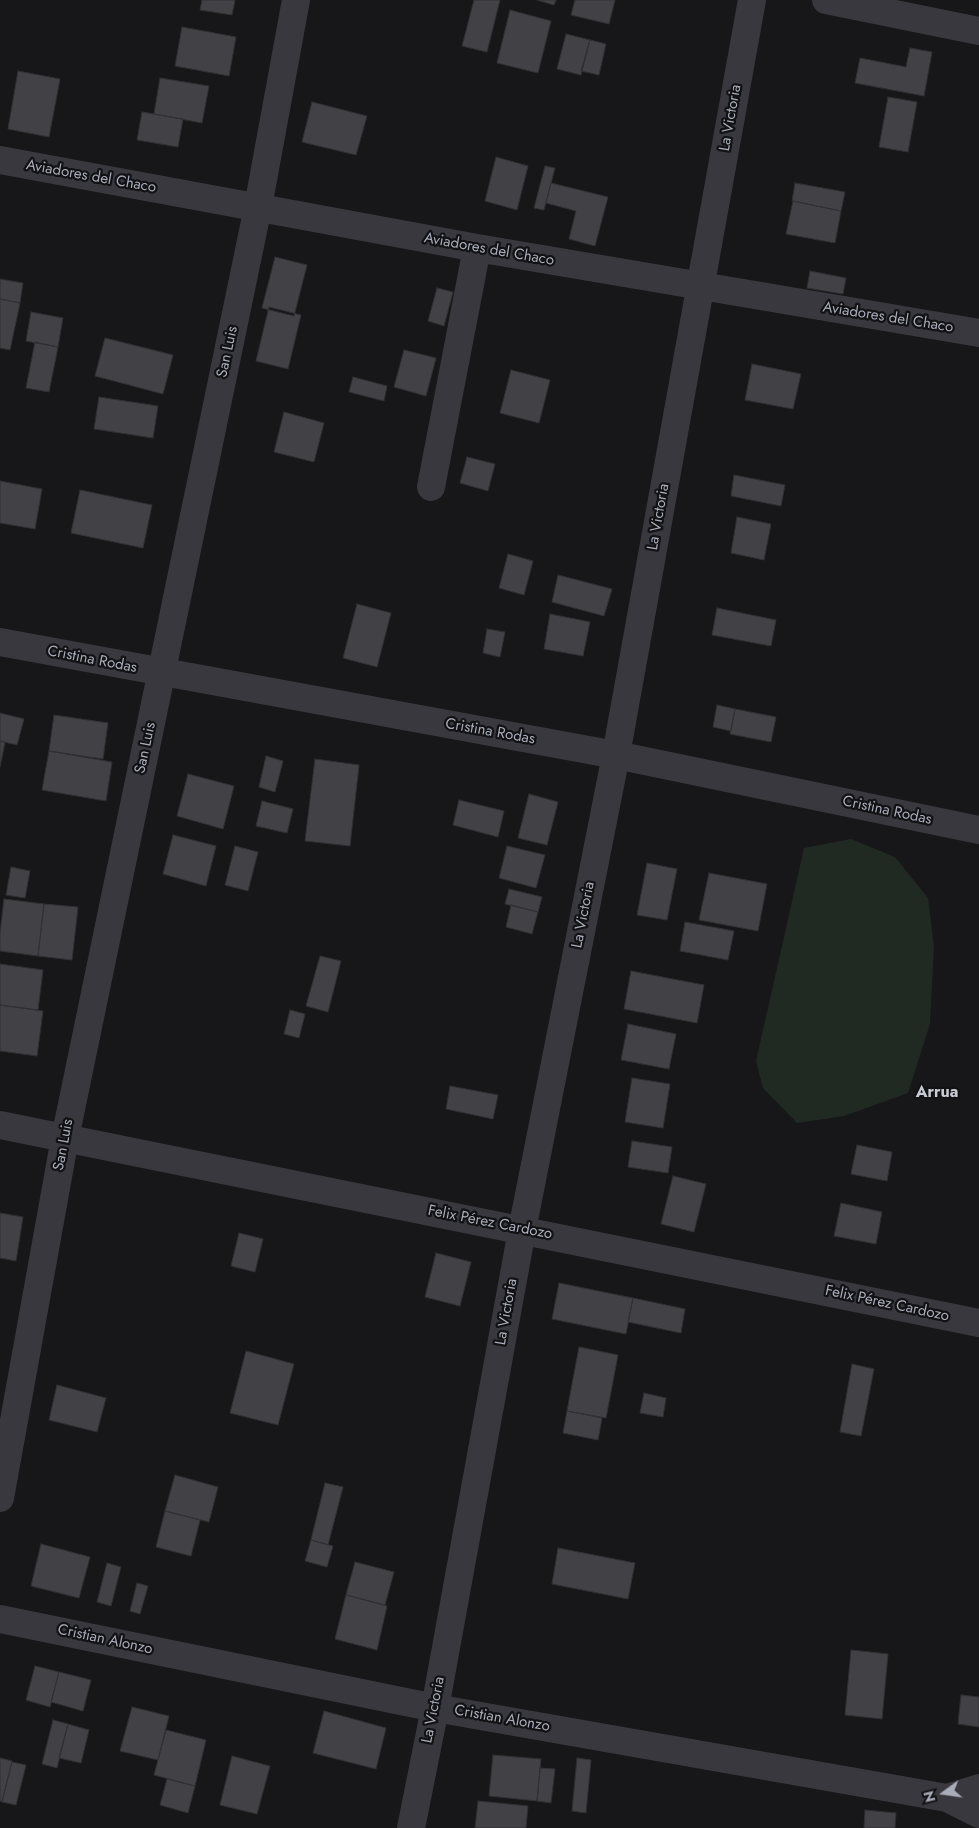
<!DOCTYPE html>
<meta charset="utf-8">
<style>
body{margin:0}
#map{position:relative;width:979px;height:1828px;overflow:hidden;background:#171719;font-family:Jost,sans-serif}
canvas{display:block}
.north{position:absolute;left:919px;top:1768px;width:50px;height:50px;-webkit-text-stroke:4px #121214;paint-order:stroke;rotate:256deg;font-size:14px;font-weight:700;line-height:20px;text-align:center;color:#a9acb9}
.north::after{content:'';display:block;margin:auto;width:18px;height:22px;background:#a9acb9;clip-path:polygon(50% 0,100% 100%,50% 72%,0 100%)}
</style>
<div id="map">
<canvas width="979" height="1828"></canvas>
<div class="north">N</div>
</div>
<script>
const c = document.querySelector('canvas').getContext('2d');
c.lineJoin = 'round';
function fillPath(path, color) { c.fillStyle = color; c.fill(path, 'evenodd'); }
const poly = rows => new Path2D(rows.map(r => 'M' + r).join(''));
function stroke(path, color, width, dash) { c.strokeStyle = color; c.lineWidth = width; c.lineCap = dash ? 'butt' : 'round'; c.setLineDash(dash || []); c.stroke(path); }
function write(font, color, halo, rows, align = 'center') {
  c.font = font + ' Jost,sans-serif'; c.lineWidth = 4.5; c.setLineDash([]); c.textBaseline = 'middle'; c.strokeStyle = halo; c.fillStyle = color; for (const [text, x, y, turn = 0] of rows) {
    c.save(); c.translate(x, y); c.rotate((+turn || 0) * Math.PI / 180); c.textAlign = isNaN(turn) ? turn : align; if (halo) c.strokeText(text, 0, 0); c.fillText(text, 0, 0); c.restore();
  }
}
fillPath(poly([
 [851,839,895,857,928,898,934,946,930,1024,908,1093,844,1116,797,1123,763,1088,756,1061,804,848]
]), '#212923');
const building = poly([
 [202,0,235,0,232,15,200,10,202,0],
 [474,0,500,0,487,52,462,46,474,0],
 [537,0,556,0,554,5,537,0],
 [575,0,615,0,609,24,571,15,575,0],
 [510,10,551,21,538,73,497,63,510,10],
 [182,27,236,37,229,76,175,66,182,27],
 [566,34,590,40,581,75,557,69,566,34],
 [590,40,606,44,599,75,581,71,590,40],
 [910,48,932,52,924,96,855,83,860,58,906,67,910,48],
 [18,71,60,79,49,137,8,129,18,71],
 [160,78,209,86,202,123,154,114,160,78],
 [888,97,917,102,908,152,879,147,888,97],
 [312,102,367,116,356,155,302,142,312,102],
 [142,112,183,119,178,147,137,140,142,112],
 [496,157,528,166,517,210,485,201,496,157],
 [545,166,555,168,544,210,534,208,545,166],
 [551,183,608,197,595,246,569,239,576,211,546,203,551,183],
 [795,183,845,192,841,211,792,201,795,183],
 [793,201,841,211,835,243,786,234,793,201],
 [275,257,307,265,294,316,262,308,275,257],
 [810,271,846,278,843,294,807,288,810,271],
 [0,279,23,283,20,303,0,299,0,279],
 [437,288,453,292,444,326,428,321,437,288],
 [0,299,20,303,10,350,0,348,0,299],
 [269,307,301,315,288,369,256,361,269,307],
 [31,312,63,318,58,347,26,341,31,312],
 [105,338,173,355,163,394,95,376,105,338],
 [35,342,58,347,49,392,26,388,35,342],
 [404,350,436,358,426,396,394,387,404,350],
 [752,364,801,374,793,409,745,400,752,364],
 [511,370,550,380,539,423,500,413,511,370],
 [353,377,387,386,384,401,349,392,353,377],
 [99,397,158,406,153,438,94,429,99,397],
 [284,412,324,423,314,462,274,452,284,412],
 [467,457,495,464,488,491,460,483,467,457],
 [734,475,785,485,781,506,731,496,734,475],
 [0,481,42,489,35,529,0,523,0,481],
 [80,490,152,505,143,548,71,533,80,490],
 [737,517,771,524,764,560,731,553,737,517],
 [508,554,533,561,524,595,499,588,508,554],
 [558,575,612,589,604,616,552,602,558,575],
 [357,604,391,613,377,667,343,658,357,604],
 [717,608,776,620,771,646,712,635,717,608],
 [550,614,590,622,583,656,544,649,550,614],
 [487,629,505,632,500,657,483,653,487,629],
 [717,705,735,709,731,731,713,727,717,705],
 [735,709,776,717,771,742,730,734,735,709],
 [0,713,24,719,17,745,0,741,0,713],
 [54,715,108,723,103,759,49,751,54,715],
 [0,741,5,742,0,767,0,741],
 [49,751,112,762,106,801,42,790,49,751],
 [266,756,283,761,275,792,259,787,266,756],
 [315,759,359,765,350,846,305,841,315,759],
 [188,774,234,786,223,829,177,816,188,774],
 [529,794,558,802,547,845,518,838,529,794],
 [459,800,504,811,498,837,453,825,459,800],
 [262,801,293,809,287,833,256,826,262,801],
 [173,835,216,846,206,886,163,874,173,835],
 [235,846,258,852,248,891,225,885,235,846],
 [507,846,545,855,536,888,499,878,507,846],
 [647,863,677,869,667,920,637,915,647,863],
 [11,867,30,871,25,898,6,895,11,867],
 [709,873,767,884,758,931,699,920,709,873],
 [509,889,542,897,538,912,505,904,509,889],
 [4,899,44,904,38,956,0,951,0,933,4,899],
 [44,904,78,907,72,960,38,956,44,904],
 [511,905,538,912,532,934,506,927,511,905],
 [685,922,734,931,728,960,680,951,685,922],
 [320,956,341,961,328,1012,306,1006,320,956],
 [0,964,43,970,38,1010,0,1005,0,964],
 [631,971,704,985,697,1023,624,1009,631,971],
 [0,1005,43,1011,37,1056,0,1051,0,1005],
 [290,1010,305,1014,299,1038,284,1034,290,1010],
 [628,1024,676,1034,669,1069,621,1060,628,1024],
 [632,1078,670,1084,663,1128,625,1122,632,1078],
 [450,1086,498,1095,493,1119,446,1109,450,1086],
 [632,1141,672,1147,668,1173,628,1167,632,1141],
 [857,1145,892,1152,887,1181,851,1174,857,1145],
 [673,1176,706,1184,694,1232,661,1224,673,1176],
 [841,1203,882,1212,876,1244,834,1236,841,1203],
 [0,1213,23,1217,16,1261,0,1258,0,1213],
 [239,1233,263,1239,255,1272,231,1266,239,1233],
 [436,1253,471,1262,460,1306,425,1297,436,1253],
 [559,1283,633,1298,626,1334,552,1319,559,1283],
 [633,1298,685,1309,681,1333,628,1322,633,1298],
 [579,1347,618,1355,606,1418,567,1411,579,1347],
 [246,1351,294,1364,278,1425,230,1413,246,1351],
 [852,1364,874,1369,861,1436,840,1432,852,1364],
 [57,1385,106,1398,97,1432,49,1420,57,1385],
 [644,1393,666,1398,663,1417,640,1413,644,1393],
 [567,1411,602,1418,598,1440,563,1433,567,1411],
 [175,1475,218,1487,209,1522,165,1511,175,1475],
 [325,1483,343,1487,328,1545,311,1540,325,1483],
 [165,1511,200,1520,191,1556,156,1547,165,1511],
 [311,1540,333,1546,327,1567,305,1561,311,1540],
 [41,1544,90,1557,79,1598,31,1586,41,1544],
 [558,1548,635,1563,628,1599,552,1584,558,1548],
 [355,1562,394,1572,385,1605,346,1595,355,1562],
 [107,1563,121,1567,111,1606,97,1602,107,1563],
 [137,1583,148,1586,140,1614,130,1611,137,1583],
 [346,1595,387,1606,377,1650,335,1639,346,1595],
 [851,1650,888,1654,882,1719,845,1715,851,1650],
 [35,1666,59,1672,50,1707,26,1700,35,1666],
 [59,1672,91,1680,83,1711,51,1702,59,1672],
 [961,1695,979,1697,979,1727,958,1724,961,1695],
 [132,1707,169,1716,158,1760,120,1751,132,1707],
 [324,1711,386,1728,376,1769,313,1753,324,1711],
 [53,1720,68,1724,57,1768,42,1764,53,1720],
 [68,1724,89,1730,81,1763,59,1758,68,1724],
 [166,1730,206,1740,195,1786,154,1775,166,1730],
 [493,1755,541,1759,537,1801,489,1796,493,1755],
 [232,1756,270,1766,257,1814,220,1805,232,1756],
 [0,1758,12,1761,2,1802,0,1801,0,1758],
 [577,1758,591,1760,586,1813,572,1811,577,1758],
 [12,1762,26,1765,16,1805,2,1802,12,1762],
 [540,1768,555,1769,551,1803,537,1801,540,1768],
 [167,1779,195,1786,188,1813,160,1805,167,1779],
 [478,1801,528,1806,526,1828,475,1828,478,1801],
 [865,1810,896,1813,895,1828,864,1828,865,1810]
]);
fillPath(building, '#414146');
stroke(building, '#313135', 1);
stroke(poly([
 [826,0,979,31],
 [0,160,477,248,979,333],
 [431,487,477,248],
 [0,642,616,755,979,830],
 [0,1125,979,1323],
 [0,1498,65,1138,258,207,296,0],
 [0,1619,435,1708,947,1798,979,1814],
 [947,1798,979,1788],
 [411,1828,435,1708,522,1230,616,755,752,0]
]), '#38383e', 28);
write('15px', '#a9acb9', '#121214', [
 ["La Victoria",731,118,-80],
 ["Aviadores del Chaco",91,177,10],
 ["Aviadores del Chaco",489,250,10],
 ["Aviadores del Chaco",888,318,9],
 ["San Luis",228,352,-78],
 ["La Victoria",659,517,-80],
 ["Cristina Rodas",92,660,11],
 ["Cristina Rodas",490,732,10],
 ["San Luis",146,748,-78],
 ["Cristina Rodas",887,811,12],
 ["La Victoria",584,915,-79],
 ["San Luis",64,1145,-79],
 ["Felix Pérez Cardozo",490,1223,11],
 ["Felix Pérez Cardozo",887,1304,12],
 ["La Victoria",507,1312,-80],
 ["Cristian Alonzo",105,1640,12],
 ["La Victoria",434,1710,-79],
 ["Cristian Alonzo",502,1719,10]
]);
write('bold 16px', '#caccd5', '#121214', [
 ["Arrua",937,1093]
]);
</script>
